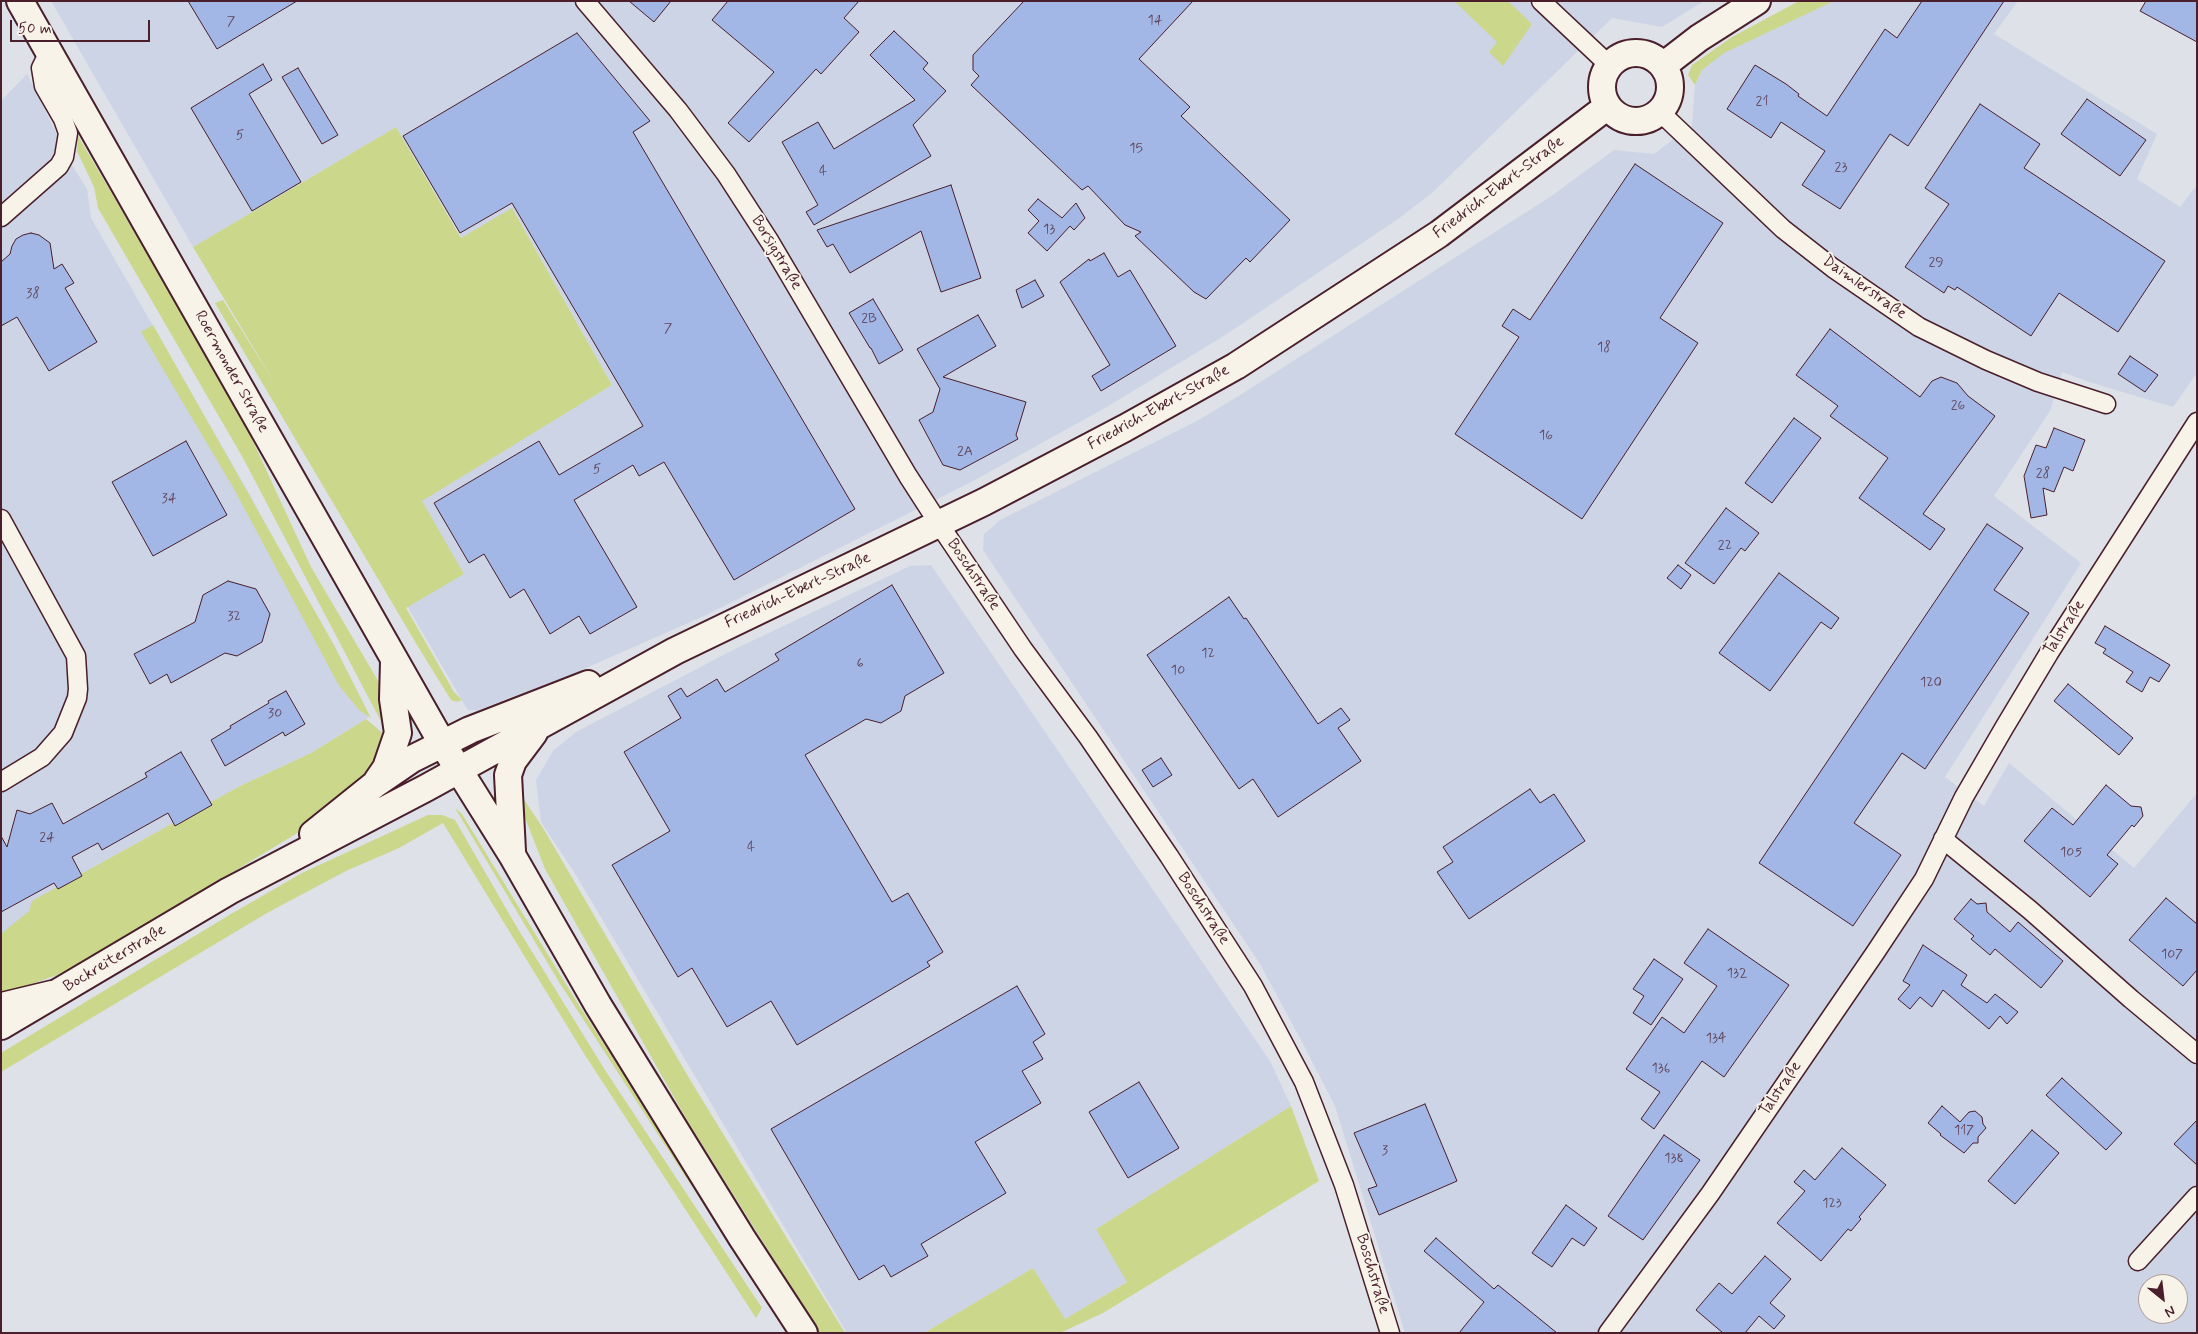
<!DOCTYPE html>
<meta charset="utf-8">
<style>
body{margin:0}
#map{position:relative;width:2198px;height:1334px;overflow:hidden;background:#dee1e7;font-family:Mynerve,sans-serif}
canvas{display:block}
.frame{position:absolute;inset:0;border:2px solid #4a1f2b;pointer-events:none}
.north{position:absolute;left:2138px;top:1274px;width:50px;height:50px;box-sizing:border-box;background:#f7f3e8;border:1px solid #b29e9c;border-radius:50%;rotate:151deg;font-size:14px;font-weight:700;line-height:20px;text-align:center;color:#4a1f2b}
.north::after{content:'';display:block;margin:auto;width:18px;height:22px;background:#4a1f2b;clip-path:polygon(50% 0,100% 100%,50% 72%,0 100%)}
.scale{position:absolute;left:10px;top:20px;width:140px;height:22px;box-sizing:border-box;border:2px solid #4a1f2b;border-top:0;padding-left:6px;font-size:15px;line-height:18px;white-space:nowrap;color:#4a1f2b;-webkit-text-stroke:4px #f7f3e8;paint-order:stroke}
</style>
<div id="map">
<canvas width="2198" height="1334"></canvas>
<div class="frame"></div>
<div class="north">N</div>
<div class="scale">50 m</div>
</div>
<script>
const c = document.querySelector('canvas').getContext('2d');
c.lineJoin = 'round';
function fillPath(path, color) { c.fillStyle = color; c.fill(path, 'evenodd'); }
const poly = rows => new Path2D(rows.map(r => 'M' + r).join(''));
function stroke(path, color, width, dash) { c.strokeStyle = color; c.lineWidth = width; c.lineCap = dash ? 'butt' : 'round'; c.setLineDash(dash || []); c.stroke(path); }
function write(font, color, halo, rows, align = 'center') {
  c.font = font + ' Mynerve,sans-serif'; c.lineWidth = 4; c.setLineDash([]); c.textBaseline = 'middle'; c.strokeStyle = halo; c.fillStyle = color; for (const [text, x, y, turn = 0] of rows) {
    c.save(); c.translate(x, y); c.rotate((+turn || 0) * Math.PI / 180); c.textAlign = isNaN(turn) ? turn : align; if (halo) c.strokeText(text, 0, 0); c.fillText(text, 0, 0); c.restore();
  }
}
fillPath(poly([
 [51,1,1704,1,1662,27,1612,18,1433,192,1398,219,1227,334,1105,408,973,481,704,616,570,675,478,710,468,710,466,707,365,534,612,385,513,209,462,238,396,127,193,247],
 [1834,1,2018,1,1994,34,2157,134,2137,179,2180,207,2197,185,2197,373,2173,407,2089,382,2062,372,2050,411,1994,496,2081,563,1945,777,1984,806,2009,763,2134,868,2197,793,2197,1333,1405,1333,1335,1106,1302,1042,1260,964,983,550,984,534,1000,520,1197,421,1237,397,1553,195,1614,150,1654,154,1692,125,1695,85,1702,70,1722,54,1757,36],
 [2148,1284,2178,1284,2178,1314,2148,1314],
 [27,74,72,165,87,189,91,218,250,495,369,717,311,753,240,786,93,867,1,944,1,101],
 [931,565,1270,1061,1291,1106,1096,1229,1128,1281,1064,1320,1033,1268,924,1333,847,1333,576,875,541,822,536,780,553,751,576,732,735,649,910,566]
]), '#ccd4e6');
fillPath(poly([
 [1454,1,1508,1,1532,24,1503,66,1489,52,1497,42],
 [1799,1,1834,1,1724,53,1702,70,1695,85,1688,75,1692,65,1732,37],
 [396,127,461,238,512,208,612,385,422,501,464,574,406,608,454,692,462,700,457,702,451,700,417,645,215,303,223,300,277,387,193,247],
 [78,136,209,359,251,437,311,567,377,679,389,705,387,726,381,721,365,691,243,458,98,208,94,187,77,151],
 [153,325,334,645,371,718,359,710,338,684,234,489,141,332],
 [366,719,386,736,380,770,332,812,71,970,1,995,1,934,29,911,32,901,240,786,311,753],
 [521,795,543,828,692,1083,845,1333,820,1333,688,1122,545,869,524,815],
 [455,808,462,814,575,999,763,1291,763,1296,559,982],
 [428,815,442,815,455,820,515,924,605,1070,762,1308,756,1318,583,1052,443,823,399,848,346,871,267,913,1,1072,1,1053,231,914,302,873],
 [1291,1106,1319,1181,1103,1313,1060,1333,924,1333,1033,1268,1065,1319,1127,1282,1096,1229]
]), '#cbd88c');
const building = poly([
 [188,1,297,1,217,49,188,1],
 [629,1,671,1,654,22,629,1],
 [728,1,859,1,844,18,859,32,821,74,816,69,749,142,728,123,774,72,712,20,728,1],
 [1024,1,1193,1,1139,59,1190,107,1181,116,1290,220,1250,262,1246,258,1206,299,1194,292,1135,236,1141,232,1125,225,1088,186,1082,190,971,85,979,76,973,70,973,55,1024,1],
 [1922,1,2004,1,1908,146,1890,134,1840,209,1802,185,1825,151,1781,122,1771,138,1727,109,1755,65,1786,84,1799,94,1798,96,1827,116,1885,29,1897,38,1922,1],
 [2146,1,2197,1,2197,42,2140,11,2146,1],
 [894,31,928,63,923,69,946,91,913,125,931,156,814,225,806,212,818,205,782,142,818,122,834,149,915,100,870,55,894,31],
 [577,33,650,121,633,132,855,509,734,580,664,462,639,476,633,465,574,500,637,607,590,634,579,616,550,634,524,589,510,598,484,554,469,563,434,503,539,441,559,475,643,426,512,203,460,233,403,136,577,33],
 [263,64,272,80,249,94,301,182,252,211,191,108,263,64],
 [298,68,338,135,322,144,282,77,298,68],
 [2087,99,2146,140,2120,176,2061,134,2087,99],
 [1980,104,2040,144,2024,168,2165,261,2118,332,2059,293,2031,336,1957,287,1955,290,1948,286,1944,293,1905,267,1949,204,1925,188,1980,104],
 [1635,164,1723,223,1660,318,1698,343,1582,519,1455,434,1519,337,1502,326,1513,309,1530,320,1635,164],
 [951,185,981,278,941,292,921,231,850,273,833,244,827,247,817,230,951,185],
 [1038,199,1062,218,1076,203,1085,218,1074,230,1070,226,1047,251,1028,233,1039,221,1028,210,1038,199],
 [31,233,39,235,50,243,54,269,62,264,74,283,65,288,97,342,49,371,17,317,1,326,1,262,10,254,12,246,16,239,23,235,31,233],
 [1104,253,1118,277,1130,270,1176,346,1101,391,1092,376,1110,365,1060,282,1089,259,1090,261,1104,253],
 [1035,280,1044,296,1022,308,1016,290,1035,280],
 [873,299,903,350,879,364,871,348,870,348,849,313,873,299],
 [978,315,996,346,943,377,1026,402,1016,435,1018,439,960,470,943,465,919,420,933,412,940,389,917,349,978,315],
 [1830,329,1920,397,1932,381,1941,377,1957,383,1968,396,1995,416,1923,514,1945,529,1930,550,1859,498,1888,458,1830,416,1838,406,1796,375,1830,329],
 [2130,356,2158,375,2145,392,2118,374,2130,356],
 [1794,418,1821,438,1772,503,1745,483,1794,418],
 [2054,428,2085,440,2073,471,2064,467,2054,492,2043,488,2047,515,2031,518,2024,476,2036,445,2046,448,2054,428],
 [186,441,227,515,153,556,112,482,186,441],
 [1726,508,1759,533,1745,551,1741,548,1714,584,1685,563,1726,508],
 [1987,524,2023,548,1994,590,2029,613,1925,769,1902,753,1854,823,1901,855,1853,926,1759,863,1987,524],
 [1678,565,1691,575,1681,589,1667,578,1678,565],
 [1779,573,1839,618,1831,629,1821,622,1770,691,1719,653,1779,573],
 [228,581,256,589,270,614,262,642,237,656,225,653,171,683,167,674,150,684,134,654,195,622,203,595,228,581],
 [892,585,944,673,905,696,901,711,881,723,866,719,805,755,892,902,908,893,943,952,927,962,930,966,797,1045,771,1001,727,1027,692,968,678,977,612,865,670,831,624,752,681,718,668,696,681,688,687,697,717,679,725,692,779,660,775,654,892,585],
 [1229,597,1244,619,1246,618,1318,724,1341,708,1350,720,1338,728,1361,761,1278,817,1253,779,1239,789,1147,655,1229,597],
 [2105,626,2170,665,2159,682,2150,677,2142,692,2126,682,2133,672,2103,653,2106,649,2095,643,2105,626],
 [2068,684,2133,738,2119,755,2054,701,2068,684],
 [286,691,305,724,285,736,283,732,225,766,211,740,231,728,230,726,269,703,268,701,286,691],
 [181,752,212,805,175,826,168,813,102,850,98,843,72,857,82,876,58,889,54,883,1,912,1,836,7,847,17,810,30,814,52,803,63,824,147,777,145,773,181,752],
 [1161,758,1172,775,1153,787,1142,770,1161,758],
 [2106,785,2131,806,2141,807,2143,816,2134,827,2132,825,2107,855,2118,864,2090,897,2024,841,2052,808,2073,825,2106,785],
 [1530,789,1540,803,1554,794,1585,841,1469,919,1437,872,1453,862,1443,847,1530,789],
 [2166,898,2197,924,2197,970,2183,986,2129,940,2166,898],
 [1971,899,1977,904,1986,903,1987,912,2010,932,2018,922,2063,961,2041,988,1995,949,1990,955,1971,939,1974,936,1954,919,1971,899],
 [1708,929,1789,985,1724,1077,1702,1061,1654,1129,1641,1119,1660,1092,1626,1069,1662,1017,1684,1033,1717,986,1684,963,1708,929],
 [1923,945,1967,975,1961,985,1987,1003,1995,994,2018,1012,2007,1024,2000,1016,1989,1029,1943,990,1932,1007,1920,997,1910,1009,1898,999,1910,985,1903,981,1923,945],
 [1654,959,1683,979,1651,1025,1633,1013,1644,996,1633,989,1654,959],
 [1017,986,1045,1034,1033,1042,1043,1059,1022,1071,1041,1103,975,1142,1006,1193,921,1244,928,1256,912,1265,891,1277,884,1265,859,1280,771,1129,1017,986],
 [2062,1078,2122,1133,2106,1150,2046,1095,2062,1078],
 [1139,1082,1179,1148,1128,1178,1089,1112,1139,1082],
 [1425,1104,1457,1181,1379,1215,1368,1189,1377,1186,1354,1133,1425,1104],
 [1942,1106,1960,1122,1969,1112,1975,1111,1982,1117,1983,1124,1986,1128,1978,1137,1978,1143,1973,1143,1964,1153,1940,1135,1941,1134,1928,1123,1942,1106],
 [2197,1120,2197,1165,2174,1144,2197,1120],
 [2032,1130,2059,1153,2015,1204,1988,1181,2032,1130],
 [1664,1135,1700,1160,1643,1240,1608,1216,1664,1135],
 [1842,1148,1886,1185,1859,1217,1861,1219,1851,1231,1848,1229,1821,1261,1777,1223,1805,1191,1794,1182,1804,1170,1815,1180,1842,1148],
 [1566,1205,1597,1228,1584,1246,1572,1238,1552,1267,1532,1253,1566,1205],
 [1436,1238,1494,1289,1498,1285,1557,1333,1459,1333,1484,1302,1424,1251,1436,1238],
 [1765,1256,1791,1279,1770,1303,1785,1316,1774,1329,1759,1316,1745,1333,1723,1333,1696,1310,1719,1283,1732,1294,1765,1256]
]);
fillPath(building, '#a2b7e5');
stroke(building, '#4a1f2b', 1);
const street = poly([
 [585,1,678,110,726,174,770,242,908,476,939,524,1023,649,1088,737,1169,856,1253,986,1304,1082,1344,1185,1390,1333],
 [1541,1,1609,65],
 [1660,112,1783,229,1833,268,1919,327,1986,360,2038,382,2106,404],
 [1,217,59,166,64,157,68,133,63,119,44,86,41,68,48,54],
 [1,519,76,656,78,689,77,698,63,733,42,757,1,782],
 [1943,839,2030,910,2131,999,2197,1054],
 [1,1002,51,990],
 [2138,1261,2197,1196],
 [1608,1333,1710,1194,1875,953,1924,879,1964,797,2004,728,2049,653,2197,422]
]);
const secondary = poly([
 [20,1,442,743,512,855,598,1005,742,1238,804,1333],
 '1602 87a34 34 0 1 1 68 0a34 34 0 1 1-68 0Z',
 [1664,65,1699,38,1757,1],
 [377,781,386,768,398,733,393,699,394,661],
 [313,834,374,785,412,759,470,730,588,684],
 [512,851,508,775,513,761,534,733],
 [1,1026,229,891,426,788,675,651,984,502,1125,428,1236,366,1439,234,1608,106]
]);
stroke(street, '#4a1f2b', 21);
stroke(secondary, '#4a1f2b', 30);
stroke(street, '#f7f3e8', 18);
stroke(secondary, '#f7f3e8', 26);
write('14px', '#60455a', null, [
 ["14",1155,21],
 ["7",231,22],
 ["21",1762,102],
 ["5",240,136],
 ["15",1136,149],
 ["23",1841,168],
 ["4",823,172],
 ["13",1049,230],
 ["29",1936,263],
 ["38",33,294],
 ["2B",869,319],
 ["7",668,329],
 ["18",1604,348],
 ["26",1958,406],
 ["16",1546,436],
 ["2A",965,452],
 ["5",597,470],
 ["28",2043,474],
 ["34",169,499],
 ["22",1725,546],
 ["32",234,617],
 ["12",1208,654],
 ["6",860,664],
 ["10",1178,671],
 ["120",1931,683],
 ["30",275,714],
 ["24",47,838],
 ["4",751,848],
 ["105",2071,853],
 ["107",2172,955],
 ["132",1737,974],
 ["134",1716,1039],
 ["136",1661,1069],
 ["117",1964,1131],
 ["3",1385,1151],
 ["138",1674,1159],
 ["123",1832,1204]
]);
write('16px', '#4a1f2b', '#f7f3e8', [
 ["Friedrich-Ebert-Straße",1499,188,-37],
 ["Borsigstraße",776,253,59],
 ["Daimlerstraße",1864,288,35],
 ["Roermonder Straße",231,372,61],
 ["Friedrich-Ebert-Straße",1159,408,-29],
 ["Boschstraße",973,575,56],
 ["Friedrich-Ebert-Straße",798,591,-25],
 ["Talstraße",2065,628,-57],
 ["Boschstraße",1203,909,57],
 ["Bockreiterstraße",115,959,-31],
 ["Talstraße",1781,1089,-56],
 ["Boschstraße",1372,1274,73]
]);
</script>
